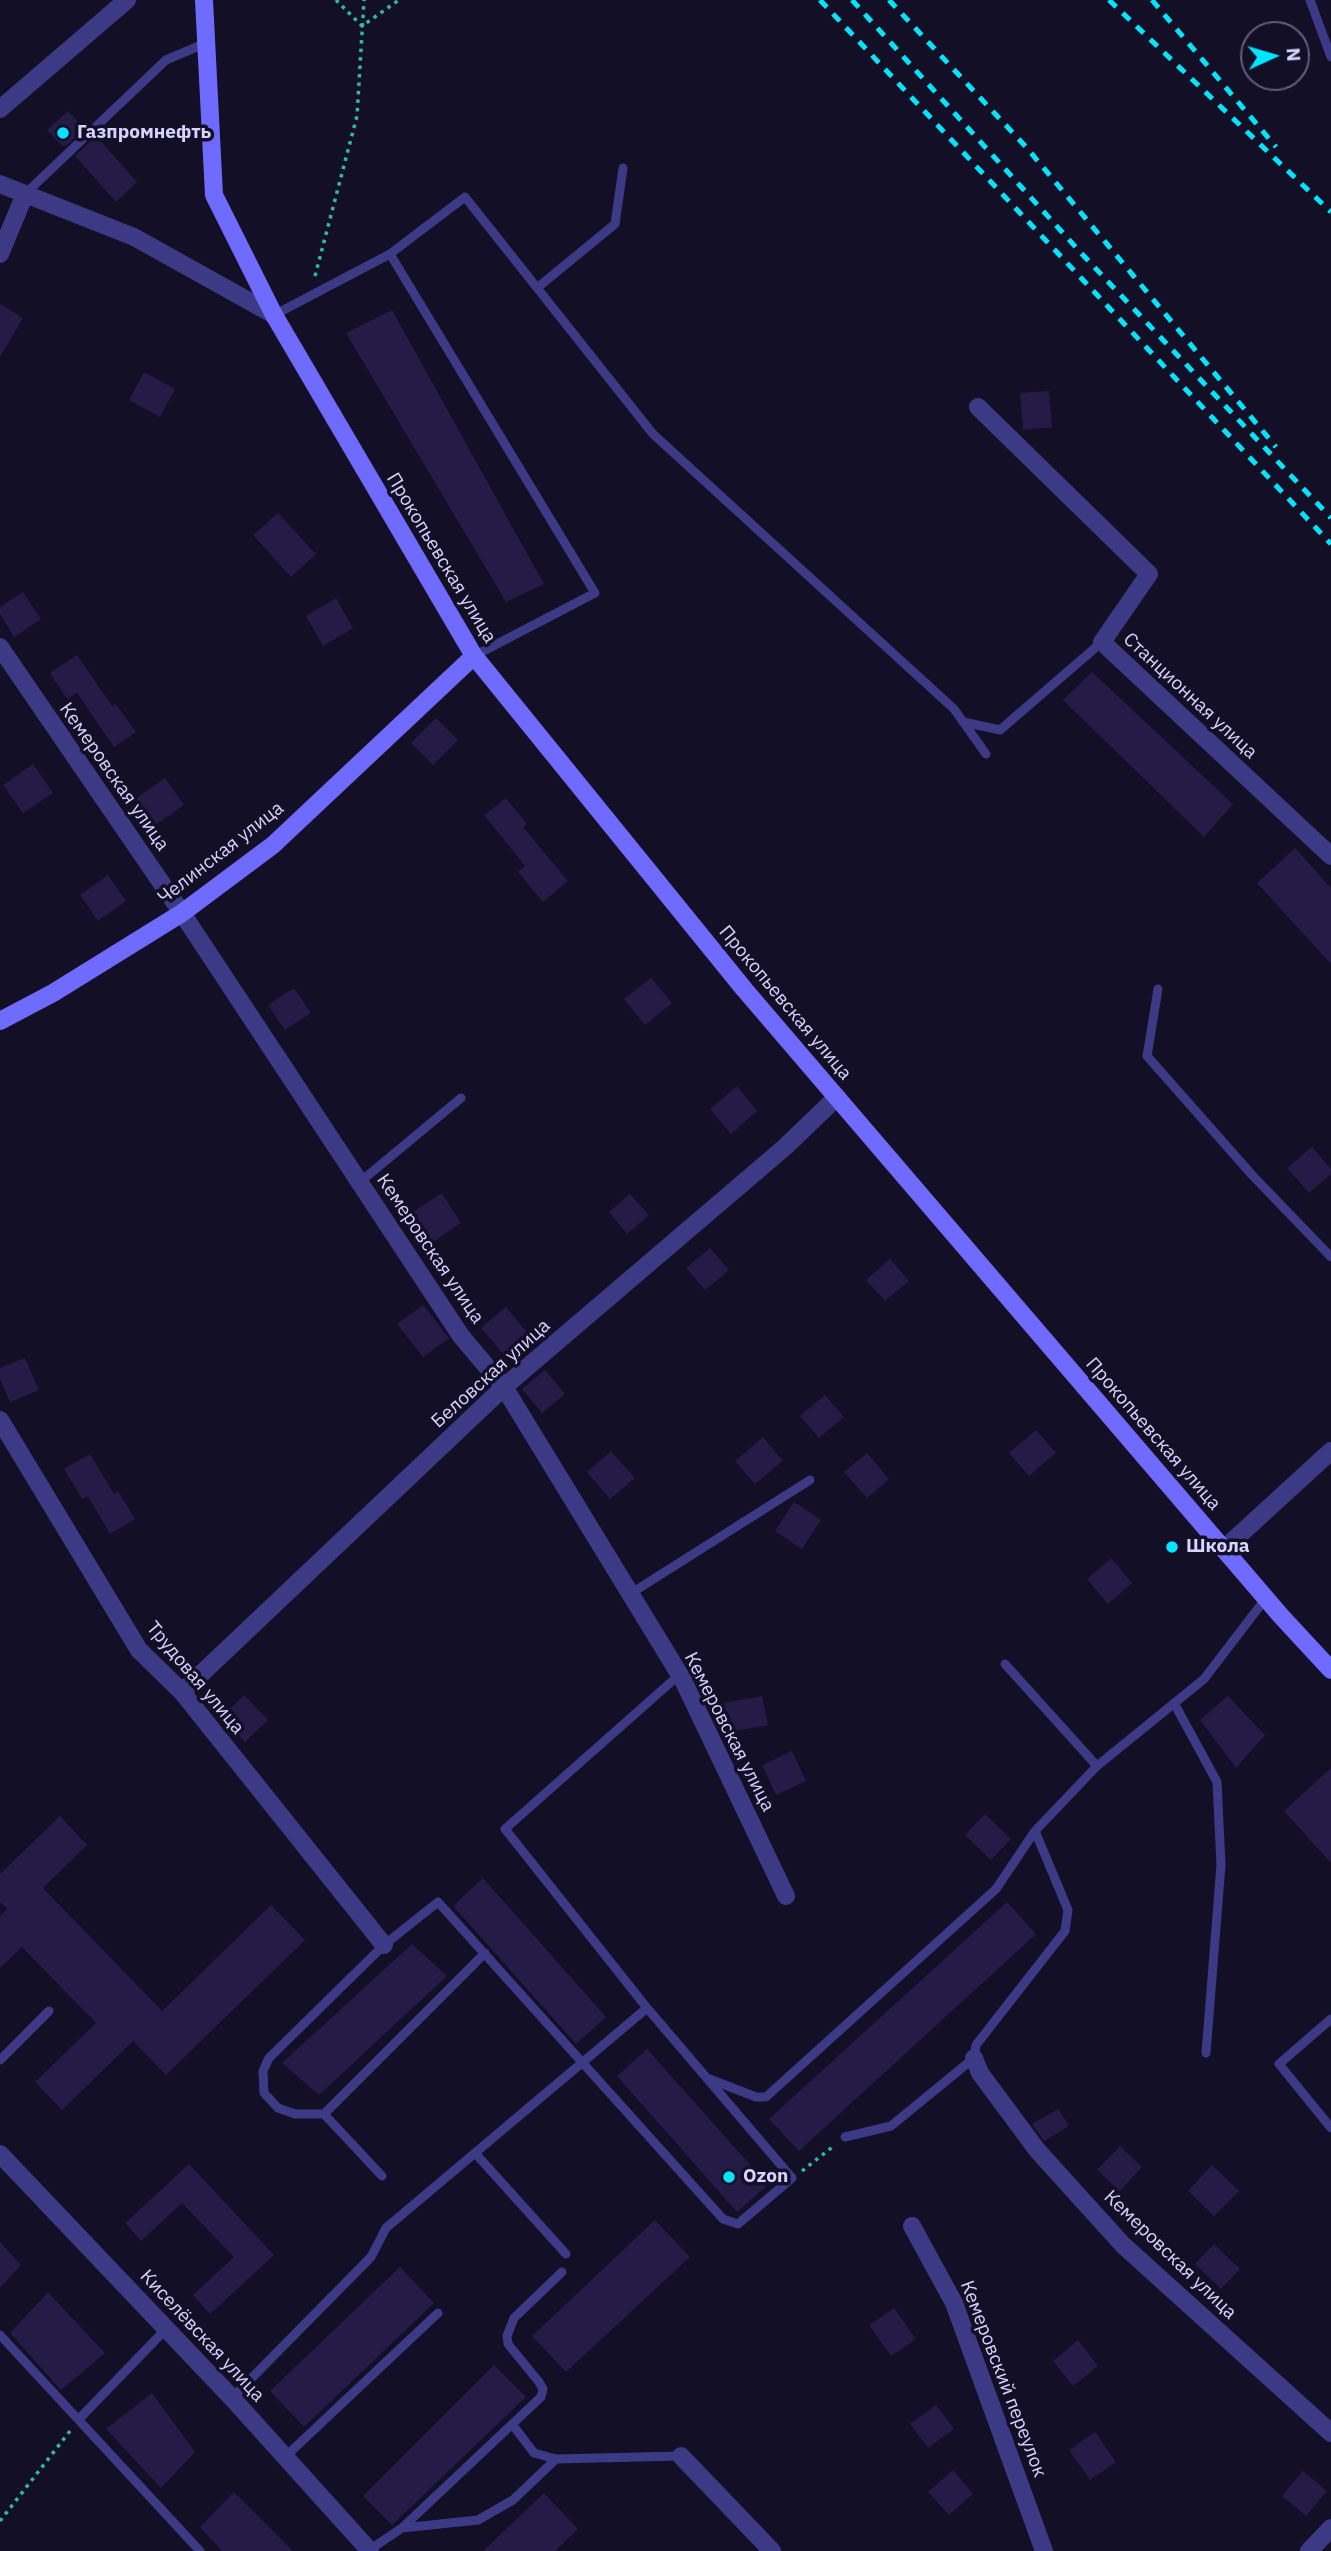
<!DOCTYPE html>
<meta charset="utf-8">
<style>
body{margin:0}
#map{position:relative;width:1331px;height:2551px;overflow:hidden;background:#130f26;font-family:"IBM Plex Sans",sans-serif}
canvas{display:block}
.north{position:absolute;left:1240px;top:21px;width:70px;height:70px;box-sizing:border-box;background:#130f26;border:2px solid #625e7d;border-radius:50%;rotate:86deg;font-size:19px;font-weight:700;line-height:28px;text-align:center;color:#d9d4ff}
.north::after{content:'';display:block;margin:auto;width:24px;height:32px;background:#00e5ff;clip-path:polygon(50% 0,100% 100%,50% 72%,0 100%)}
</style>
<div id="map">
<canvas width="1331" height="2551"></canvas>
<div class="north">N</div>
</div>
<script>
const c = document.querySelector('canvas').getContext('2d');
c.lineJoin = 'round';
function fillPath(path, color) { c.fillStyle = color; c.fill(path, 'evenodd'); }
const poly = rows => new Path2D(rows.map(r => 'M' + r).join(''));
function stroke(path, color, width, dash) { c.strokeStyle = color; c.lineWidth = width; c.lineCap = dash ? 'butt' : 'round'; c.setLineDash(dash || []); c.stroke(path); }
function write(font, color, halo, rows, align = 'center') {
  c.font = font + ' "IBM Plex Sans",sans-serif'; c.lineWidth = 7; c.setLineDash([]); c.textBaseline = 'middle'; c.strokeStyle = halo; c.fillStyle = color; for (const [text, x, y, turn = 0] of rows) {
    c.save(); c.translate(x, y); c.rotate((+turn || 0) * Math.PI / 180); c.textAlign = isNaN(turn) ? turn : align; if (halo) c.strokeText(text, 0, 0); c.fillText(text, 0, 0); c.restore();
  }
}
fillPath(poly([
 [68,111,83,127,87,126,66,146,61,145,47,130],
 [96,136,137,182,116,202,75,156],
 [0,304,23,318,0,357],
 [392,310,544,584,506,602,346,333],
 [144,372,175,389,160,417,129,400],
 [1049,391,1052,427,1023,430,1020,393],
 [278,513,316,554,291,577,253,535],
 [23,592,41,619,14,637,0,614,0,607],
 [336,598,353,628,323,646,306,616],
 [77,655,112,706,116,704,136,732,114,747,77,693,67,699,50,673],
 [1092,672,1233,804,1204,837,1063,700],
 [436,718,458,740,433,765,411,743],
 [33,764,53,793,23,813,3,785],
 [165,778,184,805,154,826,135,799],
 [506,798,527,824,523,827,568,881,543,902,518,872,525,866,484,815],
 [1295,848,1331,888,1331,964,1257,883],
 [108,875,126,901,98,921,80,895],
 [651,978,672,1003,645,1025,624,999],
 [294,988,311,1013,285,1030,268,1005],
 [737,1086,757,1111,731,1134,710,1109],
 [1312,1147,1331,1169,1331,1174,1309,1193,1287,1168],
 [442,1193,461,1223,433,1242,413,1212],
 [630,1194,649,1215,627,1234,609,1212],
 [710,1248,729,1270,705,1290,686,1268],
 [890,1259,909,1281,885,1301,866,1280],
 [423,1305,449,1338,423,1357,397,1324],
 [506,1307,528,1334,504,1355,481,1328],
 [25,1358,39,1390,10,1402,0,1379,0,1368],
 [545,1370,565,1394,542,1413,522,1389],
 [825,1395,844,1417,819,1438,800,1416],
 [1036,1430,1056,1453,1029,1476,1009,1453],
 [763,1437,783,1461,755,1484,735,1461],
 [611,1451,635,1478,610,1499,587,1472],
 [867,1453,889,1479,867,1498,844,1472],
 [90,1454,114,1494,118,1491,135,1519,110,1534,88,1496,82,1499,64,1469],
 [794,1502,821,1520,802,1549,775,1531],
 [1111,1558,1132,1583,1108,1604,1087,1579],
 [244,1695,268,1720,245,1742,222,1717],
 [762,1696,768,1725,730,1732,724,1703],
 [1228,1696,1265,1735,1236,1768,1200,1720],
 [792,1751,806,1781,776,1795,762,1765],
 [1331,1768,1331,1863,1284,1811],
 [985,1814,1011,1839,991,1860,965,1835],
 [60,1816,87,1845,43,1888,162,2011,271,1905,305,1940,166,2075,133,2041,62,2110,35,2082,96,2023,22,1947,0,1968,0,1916,7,1909,0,1902,0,1874],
 [483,1878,606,2017,576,2044,453,1906],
 [1007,1902,1036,1934,799,2151,769,2119],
 [412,1944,447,1976,319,2095,282,2063],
 [647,2049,768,2185,737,2212,617,2076],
 [1058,2109,1069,2126,1044,2141,1032,2124],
 [1120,2146,1142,2167,1120,2191,1097,2170],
 [189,2164,274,2255,210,2314,193,2295,234,2257,182,2203,141,2241,125,2223],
 [1212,2165,1239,2191,1214,2216,1188,2191],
 [655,2220,690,2257,566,2372,532,2336],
 [0,2242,21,2265,0,2288],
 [1214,2244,1240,2269,1221,2289,1195,2264],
 [400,2267,434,2303,304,2427,270,2391],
 [48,2292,105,2353,61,2390,10,2333],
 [894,2308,916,2339,891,2356,869,2325],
 [1078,2340,1098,2366,1073,2386,1053,2361],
 [494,2365,526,2397,392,2525,363,2496],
 [152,2393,195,2452,161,2488,106,2429],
 [936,2405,954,2429,928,2448,910,2424],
 [1095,2432,1116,2462,1090,2480,1069,2450],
 [953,2470,973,2494,949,2515,928,2492],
 [1303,2471,1327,2491,1306,2516,1282,2496],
 [234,2492,293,2551,222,2551,200,2527],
 [544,2493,578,2529,555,2551,483,2551]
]), '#241b47');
stroke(poly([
 [336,0,362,26,399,0],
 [315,276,357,116,364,0],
 [802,2171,835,2145],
 [0,2521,70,2431]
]), '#2fb8b0', 3.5, [3.5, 5]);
stroke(poly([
 [1310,0,1331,57],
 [25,194,166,60,206,43],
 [390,254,595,593,474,656],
 [537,288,615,224,623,168],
 [274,315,390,254,465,197,653,434,954,709,986,754],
 [963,722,1000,730,1102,642],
 [1158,989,1147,1056,1253,1176,1331,1257],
 [360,1182,461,1098],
 [630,1594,810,1480],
 [1005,1664,1097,1766],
 [1174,1703,1217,1782,1221,1865,1206,2053],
 [1331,2019,1279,2064,1331,2128],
 [0,2060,49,2011],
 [707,2078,756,2097,766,2097,996,1889,1035,1831,1097,1766,1204,1679,1266,1598],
 [324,2114,295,2114,278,2108,264,2093,263,2071,269,2058,384,1945,438,1902,723,2219,738,2224,792,2178,647,2008,505,1829,679,1675],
 [845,2137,891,2126,974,2058,976,2045,1065,1931,1068,1910,1035,1831],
 [475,2153,566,2254],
 [382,2176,324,2114,485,1953],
 [0,2335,200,2551],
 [232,2398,371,2257,386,2228,647,2008],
 [80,2418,166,2329],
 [512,2424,534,2453,556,2459,681,2456],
 [285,2457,438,2313],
 [402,2528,478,2520,513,2500,556,2459],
 [369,2550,402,2528,541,2397,543,2389,539,2382,508,2344,507,2336,514,2318,562,2272]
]), '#3d3a85', 9);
stroke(poly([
 [0,109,127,0],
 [0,184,134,237,274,315],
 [0,254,25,194],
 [978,407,1149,574,1102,642,1331,856],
 [0,647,182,913,461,1336,504,1387,683,1680,786,1896],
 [0,1420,139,1650,182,1692,384,1945],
 [1224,1549,1331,1451],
 [182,1692,504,1387,785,1147,837,1097],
 [974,2058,980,2073,1037,2150,1123,2245,1331,2433],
 [0,2154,232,2398,370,2551],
 [912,2226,954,2303,1044,2551],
 [681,2456,772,2551],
 [1309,2551,1331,2528]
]), '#3d3a85', 18);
stroke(poly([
 [204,0,214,195,274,315,474,656,744,989,1281,1616,1331,1670],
 [0,1021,53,993,182,913,273,845,474,656]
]), '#6f6bff', 18);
stroke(poly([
 [820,0,1331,544],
 [852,0,1082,254,1331,518],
 [889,0,1027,148,1276,447],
 [1109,0,1331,212],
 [1152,0,1276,147]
]), '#00e5ff', 5, [10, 9]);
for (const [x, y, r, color] of [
 [63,133,7,"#00e5ff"],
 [1172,1547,7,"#00e5ff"],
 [729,2177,7,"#00e5ff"]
]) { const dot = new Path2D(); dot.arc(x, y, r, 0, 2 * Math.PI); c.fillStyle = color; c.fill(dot); stroke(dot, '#130f26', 2.5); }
write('bold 19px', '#d9d4ff', '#130f26', [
 ["Газпромнефть",77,133],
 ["Школа",1186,1547],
 ["Ozon",743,2177]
], 'left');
write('19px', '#d9d4ff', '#130f26', [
 ["Прокопьевская улица",441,558,59],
 ["Станционная улица",1190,696,43],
 ["Кемеровская улица",114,777,55],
 ["Челинская улица",221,853,-38],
 ["Прокопьевская улица",785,1003,50],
 ["Кемеровская улица",430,1249,56],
 ["Беловская улица",491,1374,-42],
 ["Прокопьевская улица",1153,1434,49],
 ["Трудовая улица",195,1678,50],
 ["Кемеровская улица",729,1732,63],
 ["Кемеровская улица",1170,2255,44],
 ["Киселёвская улица",202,2336,47],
 ["Кемеровский переулок",1003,2379,69]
]);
</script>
